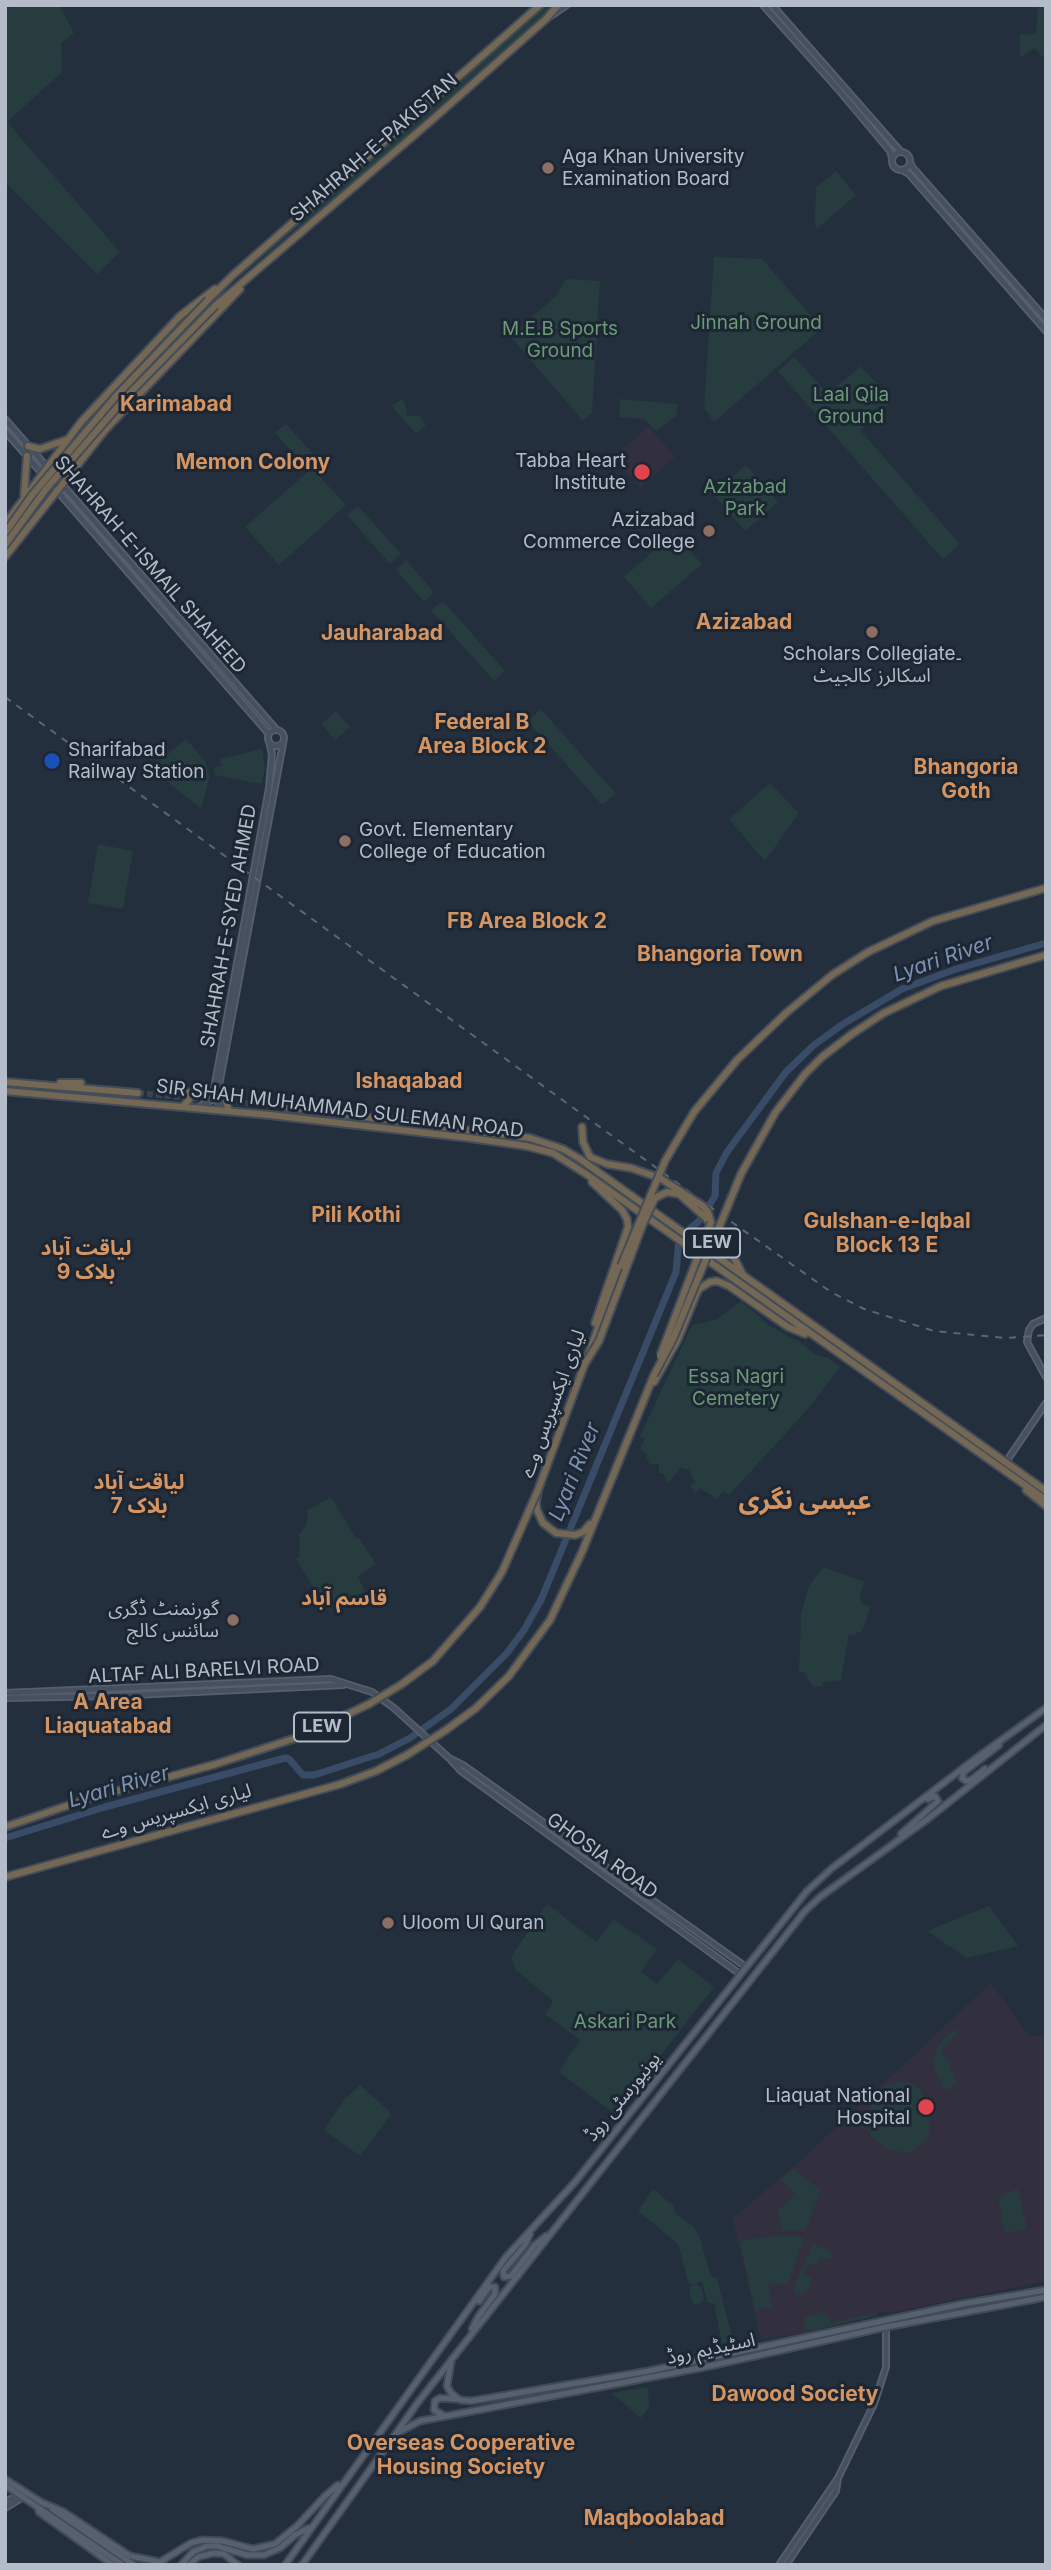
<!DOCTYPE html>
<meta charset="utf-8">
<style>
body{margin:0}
#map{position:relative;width:1051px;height:2570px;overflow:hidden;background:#242f3e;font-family:Inter,sans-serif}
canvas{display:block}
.frame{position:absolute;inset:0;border:7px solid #b4bcc9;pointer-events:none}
</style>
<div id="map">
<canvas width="1051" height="2570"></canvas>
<div class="frame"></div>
</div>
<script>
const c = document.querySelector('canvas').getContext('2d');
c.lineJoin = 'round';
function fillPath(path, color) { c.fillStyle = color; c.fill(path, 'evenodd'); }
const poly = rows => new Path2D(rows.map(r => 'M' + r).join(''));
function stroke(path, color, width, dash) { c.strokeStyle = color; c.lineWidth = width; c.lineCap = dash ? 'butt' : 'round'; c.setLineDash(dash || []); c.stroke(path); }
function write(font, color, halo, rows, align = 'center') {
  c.font = font + ' Inter,"Noto Sans Arabic",sans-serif'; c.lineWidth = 6; c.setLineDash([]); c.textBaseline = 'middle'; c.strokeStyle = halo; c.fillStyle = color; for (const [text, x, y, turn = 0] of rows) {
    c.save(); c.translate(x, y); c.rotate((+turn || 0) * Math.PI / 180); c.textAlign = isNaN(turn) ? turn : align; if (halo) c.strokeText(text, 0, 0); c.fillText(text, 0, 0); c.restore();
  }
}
fillPath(poly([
 [648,426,675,457,640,488,614,457],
 [991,1983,1029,2037,1046,2035,1046,2281,889,2313,888,2311,877,2313,876,2316,811,2331,761,2340,733,2218,798,2163]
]), '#32303f');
fillPath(poly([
 [11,5,59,5,74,33,61,43,62,72,7,122,120,252,97,274,5,182,5,13],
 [546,5,555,5,368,169,234,282,290,228],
 [1038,5,1046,5,1046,61,1035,48,1020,57,1020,35,1036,34],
 [836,171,856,195,817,229,815,225,816,187],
 [714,257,762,259,822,328,714,422,704,408],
 [566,279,600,281,592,413,583,421,510,336,556,296],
 [794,357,828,394,861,366,892,401,860,430,960,544,943,559,778,371],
 [401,399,405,403,407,416,419,415,426,425,416,434,392,406],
 [620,399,677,404,677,415,656,431,644,419,619,417],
 [286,424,315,456,304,465,275,433],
 [746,465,778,502,745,531,713,494],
 [312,468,346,505,279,565,245,527],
 [358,506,401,554,390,564,347,515],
 [674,533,702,564,651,608,624,577],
 [406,560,434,592,424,602,396,570],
 [443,601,505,671,494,681,431,610],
 [541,709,616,794,602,805,528,721],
 [336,711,350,727,335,740,321,724],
 [186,739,205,761,210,776,201,809,151,768],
 [262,749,265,768,262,784,215,775,214,768,221,766,220,759],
 [770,783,799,813,765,861,729,819],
 [98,844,133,851,123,909,88,903],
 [741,1301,770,1326,803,1344,816,1355,828,1358,840,1367,807,1410,729,1495,723,1491,717,1499,700,1488,695,1494,690,1485,695,1482,689,1470,680,1468,668,1484,663,1473,659,1474,659,1464,650,1464,646,1459,647,1455,640,1449,645,1438,640,1436,692,1325,716,1320],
 [331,1497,356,1538,359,1538,376,1564,358,1576,365,1592,329,1609,324,1605,296,1559,300,1556,299,1535,306,1525,308,1510],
 [823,1567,865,1582,860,1594,861,1603,871,1607,861,1633,856,1632,855,1636,849,1634,841,1680,823,1682,822,1686,813,1687,804,1672,799,1671,801,1614,809,1586],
 [547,1904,597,1942,613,1919,657,1949,641,1972,657,1984,678,1959,714,1987,615,2114,559,2072,580,2040,545,2014,553,2001,516,1970,511,1957],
 [989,1906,1018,1946,967,1958,927,1931],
 [954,2029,958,2032,943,2049,942,2054,948,2061,957,2084,945,2091,935,2070,934,2057,940,2043],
 [897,2082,910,2083,920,2089,930,2111,929,2134,924,2142,913,2151,905,2152,890,2150,884,2147,871,2136,867,2123,868,2110,874,2094,882,2088],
 [360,2085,389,2111,391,2115,360,2156,324,2130,344,2100],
 [794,2169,821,2191,805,2230,782,2231,778,2211,795,2193,781,2179],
 [1018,2188,1027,2228,1005,2233,998,2198],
 [653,2189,673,2205,675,2213,693,2226,699,2236,711,2276,717,2279,735,2347,723,2349,714,2303,708,2303,702,2282,696,2283,701,2287,704,2298,702,2302,696,2305,692,2302,689,2289,693,2284,689,2284,678,2244,638,2211],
 [797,2235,804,2239,788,2283,769,2284,770,2303,774,2306,755,2310,740,2242,763,2237],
 [813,2244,827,2249,832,2255,832,2258,820,2258,816,2266,810,2263,803,2273,812,2278,808,2292,804,2291,803,2294,795,2295,795,2284],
 [823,2312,828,2315,830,2323,876,2313,876,2316,811,2331,805,2327,803,2322,806,2317],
 [648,2387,649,2407,641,2418,611,2393]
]), '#263c3f');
stroke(poly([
 [5,1838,105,1807,285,1758,289,1759,303,1775,314,1775,379,1754,410,1738,451,1709,507,1653,524,1630,541,1600,676,1272,679,1238,698,1222,704,1214,715,1196,716,1173,727,1152,786,1072,814,1045,843,1024,902,989,956,969,1046,943]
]), '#394c67', 7);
stroke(poly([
 [138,1093,286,1107]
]), '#3a4453', 6, [6, 3]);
const secondary = poly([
 [763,5,838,89,890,151,892,158],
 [772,5,901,152],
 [548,18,567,5],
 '892 161a9 9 0 1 1 18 0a9 9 0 1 1-18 0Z',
 [910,162,913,168,1046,319],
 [902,170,909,174,1046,331],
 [5,419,275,728],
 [5,431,269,734],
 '268 738a8 8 0 1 1 16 0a8 8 0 1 1-16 0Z',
 [198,1107,212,1100,269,788,272,754,269,741],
 [227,1110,219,1105,217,1100,220,1080,283,744],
 [1046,1318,1033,1324,1029,1330,1027,1342,1046,1377],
 [1006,1462,1046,1403],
 [5,1693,331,1679,372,1692,394,1708,449,1758,463,1765,746,1967],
 [5,1698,112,1696,343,1685],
 [451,1760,461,1771,740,1974],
 [5,2502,20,2494],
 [5,2508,28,2494],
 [779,2565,838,2478],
 [786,2565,836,2491,838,2478,874,2404,886,2367,886,2327]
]);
const primary = poly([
 [985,1769,971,1780,966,1781,962,1778,964,1772,999,1745],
 [901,1834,938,1801,935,1796,928,1799],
 [530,2234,525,2245,503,2271,504,2277,511,2276,535,2245,546,2236],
 [472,2329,478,2317,495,2294,495,2287,489,2287,479,2301],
 [451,2363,447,2386,451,2393,460,2400,471,2401,649,2371,962,2304,1046,2290],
 [443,2415,434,2410,435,2401,440,2398,456,2399],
 [399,2432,420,2421,705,2367,886,2327,1046,2297],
 [5,2479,44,2504],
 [5,2485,123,2565],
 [43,2503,64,2512,130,2556,160,2562,191,2543,202,2540,223,2541,253,2549,275,2544,297,2526,325,2496,338,2485],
 [38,2507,39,2512,113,2565],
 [52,2509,134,2565],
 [181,2565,193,2552,207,2546,217,2546,247,2555,264,2555,280,2548,295,2535,309,2528],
 [189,2565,198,2557,214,2553,224,2554,238,2565],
 [285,2565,506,2257,575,2182,807,1891,831,1869,975,1759,1046,1708],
 [302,2565,419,2401,805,1911,820,1897,929,1818,1046,1725]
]);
const highway = poly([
 [208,300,232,276,540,5],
 [215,306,432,120,546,19,558,5],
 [28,446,40,449,66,440],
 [24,496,27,456],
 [5,524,81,422,180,316,215,289],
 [5,557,106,429,240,289],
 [5,1082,138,1093],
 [60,1083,81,1083],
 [5,1091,270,1115,470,1138,526,1146,553,1153,586,1174,1046,1500],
 [183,1106,189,1100,187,1092],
 [286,1107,530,1138,563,1149,580,1159,1046,1491],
 [229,1111,226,1102,231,1096],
 [775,1113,805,1074,822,1057,852,1034,884,1013,941,986,1046,955],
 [582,1127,583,1142,590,1157,607,1164,631,1168,660,1178],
 [665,1161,694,1112,737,1060,786,1013,832,975,868,952,933,921,1046,888],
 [592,1182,622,1210,627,1219,628,1227,595,1323],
 [707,1220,721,1233,743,1275],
 [654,1382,678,1339,695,1297,699,1289,710,1282,717,1281,729,1286,788,1327,805,1334],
 [1026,1490,1046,1506],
 [590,1524,583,1532,575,1535,556,1533,543,1523,537,1510,536,1502,538,1490,621,1266],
 [446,1730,476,1708,509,1676,550,1620,582,1552,654,1375],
 [5,1877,341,1784,376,1771,407,1755]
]);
stroke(secondary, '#565f6c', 8);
stroke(primary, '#414a57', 9);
stroke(highway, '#434c59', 10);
stroke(secondary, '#465061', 4.5);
stroke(primary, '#56606e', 5);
stroke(highway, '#746855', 6);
stroke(poly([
 [5,697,716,1211,831,1292,864,1309,934,1331,1005,1338,1046,1335]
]), '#5a6575', 2, [7, 7]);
const highwayBridge = poly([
 [5,533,32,495,117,395,208,300],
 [5,545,46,489,127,396,215,306],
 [621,1266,665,1161],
 [660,1356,711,1222,708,1212,703,1206,660,1178],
 [586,1362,599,1341,643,1224,655,1198,667,1192,679,1194,706,1218],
 [654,1375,673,1339,741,1174,775,1113],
 [407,1755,446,1730],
 [5,1827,81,1801,216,1764,302,1736,369,1704,402,1684,433,1661,480,1607,502,1572,538,1490]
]);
stroke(highwayBridge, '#434c59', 10, []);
stroke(highwayBridge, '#746855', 6);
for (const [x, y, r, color] of [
 [548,168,7,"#8d6e63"],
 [642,472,9,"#e0444e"],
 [709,531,7,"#8d6e63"],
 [872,632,7,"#8d6e63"],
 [52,761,9,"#1a4fb4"],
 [345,841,7,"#8d6e63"],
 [233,1620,7,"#8d6e63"],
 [388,1923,7,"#8d6e63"],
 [926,2107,9,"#e0444e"]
]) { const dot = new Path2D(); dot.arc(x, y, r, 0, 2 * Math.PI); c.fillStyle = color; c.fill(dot); stroke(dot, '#1d2633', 2.5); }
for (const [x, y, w] of [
 [712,1243,56],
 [322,1727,56]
]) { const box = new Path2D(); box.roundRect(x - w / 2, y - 14.5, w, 29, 5); c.fillStyle = '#1d2633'; c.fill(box); stroke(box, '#b4bcc9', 2); }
write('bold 18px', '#b4bcc9', null, [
 ["LEW",712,1243],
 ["LEW",322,1727]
]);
write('19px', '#b4bcc9', '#1d2633', [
 ["SHAHRAH-E-PAKISTAN",374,148,-41],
 ["SHAHRAH-E-ISMAIL SHAHEED",150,565,49],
 ["SHAHRAH-E-SYED AHMED",229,926,-80],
 ["SIR SHAH MUHAMMAD SULEMAN ROAD",340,1109,7],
 ["لیاری ایکسپریس وے",553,1404,-70],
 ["ALTAF ALI BARELVI ROAD",204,1671,-3],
 ["لیاری ایکسپریس وے",176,1812,-16],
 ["GHOSIA ROAD",602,1856,36],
 ["یونیورسٹی روڈ",623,2097,-51],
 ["اسٹیڈیم روڈ",711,2349,-12]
]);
write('19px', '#b4bcc9', '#1d2633', [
 ["Aga Khan University",562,157],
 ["Examination Board",562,179],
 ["Tabba Heart",626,461,"right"],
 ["Institute",626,483,"right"],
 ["Azizabad",695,520,"right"],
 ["Commerce College",695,542,"right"],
 ["Scholars Collegiate۔",872,654,"center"],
 ["اسکالرز کالجیٹ",872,676,"center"],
 ["Sharifabad",68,750],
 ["Railway Station",68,772],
 ["Govt. Elementary",359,830],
 ["College of Education",359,852],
 ["گورنمنٹ ڈگری",219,1609,"right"],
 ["سائنس کالج",219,1631,"right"],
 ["Uloom Ul Quran",402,1923],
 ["Liaquat National",910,2096,"right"],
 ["Hospital",910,2118,"right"]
], 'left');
write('19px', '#6b9a76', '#1d2633', [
 ["Jinnah Ground",756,323],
 ["M.E.B Sports",560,329],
 ["Ground",560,351],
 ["Laal Qila",851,395],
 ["Ground",851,417],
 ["Azizabad",745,487],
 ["Park",745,509],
 ["Essa Nagri",736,1377],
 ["Cemetery",736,1399],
 ["Askari Park",625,2022]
]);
write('bold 21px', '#d59563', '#1d2633', [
 ["Karimabad",176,405],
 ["Memon Colony",253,463],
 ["Azizabad",744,623],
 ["Jauharabad",382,634],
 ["Federal B",482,723],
 ["Area Block 2",482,747],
 ["Bhangoria",966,768],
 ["Goth",966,792],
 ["FB Area Block 2",527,922],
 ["Bhangoria Town",720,955],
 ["Ishaqabad",409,1082],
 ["Pili Kothi",356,1216],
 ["Gulshan-e-Iqbal",887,1222],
 ["Block 13 E",887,1246],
 ["لیاقت آباد",86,1249],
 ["بلاک 9",86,1273],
 ["لیاقت آباد",139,1483],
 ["بلاک 7",139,1507],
 ["قاسم آباد",344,1599],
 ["A Area",108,1703],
 ["Liaquatabad",108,1727],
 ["Dawood Society",795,2395],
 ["Overseas Cooperative",461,2444],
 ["Housing Society",461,2468],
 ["Maqboolabad",654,2519]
]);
write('italic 21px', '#7c92b1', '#1d2633', [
 ["Lyari River",943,959,-19],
 ["Lyari River",575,1472,-68],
 ["Lyari River",119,1787,-16]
]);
write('bold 26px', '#d59563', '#1d2633', [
 ["عیسی نگری",805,1501]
]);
</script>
